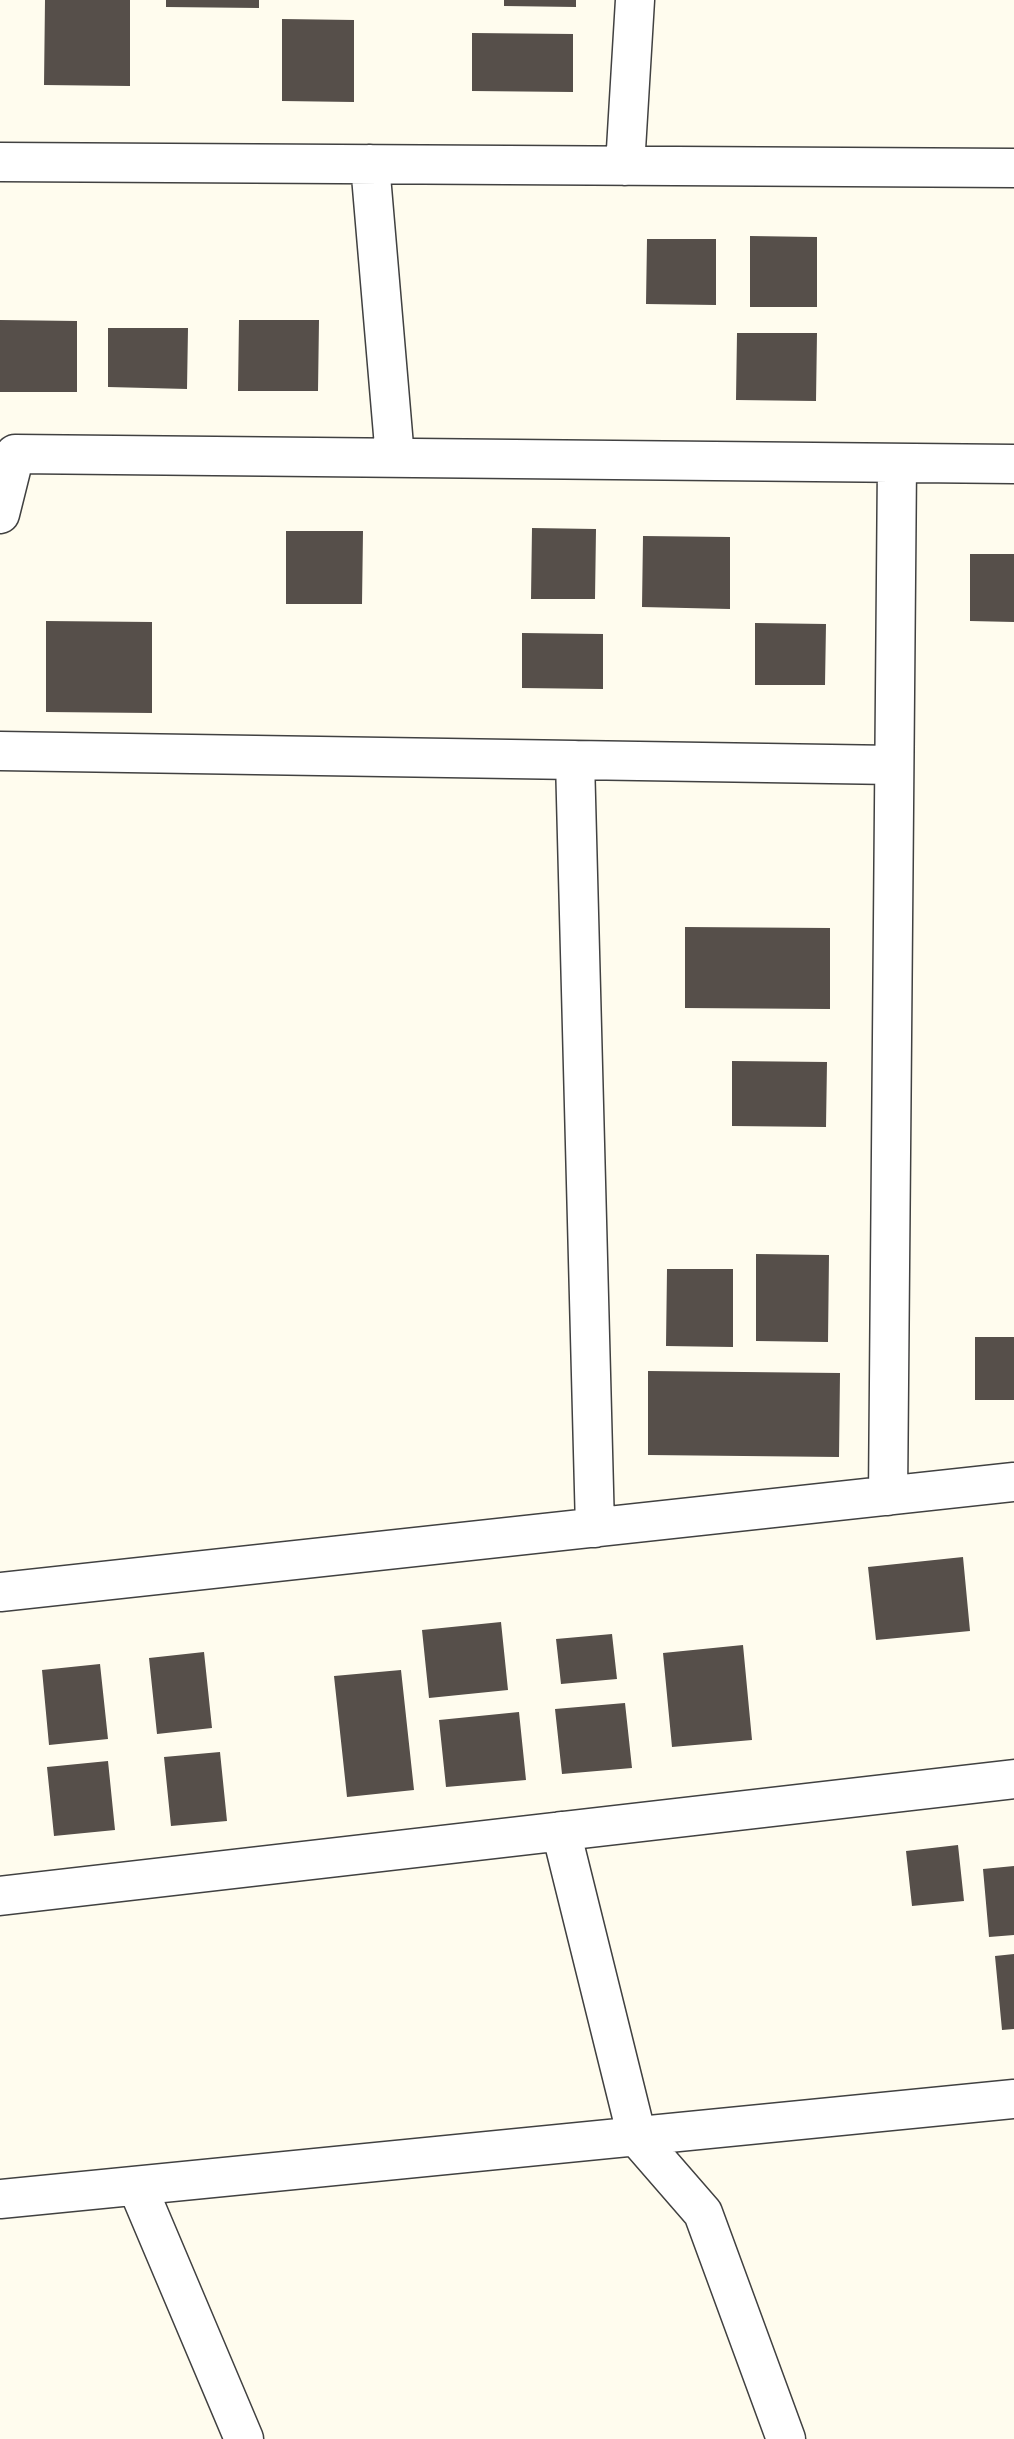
<!DOCTYPE html>
<style>
body{margin:0}
canvas{display:block;background:#fffcee}
</style>
<canvas width="1014" height="2439"></canvas>
<script>
const c = document.querySelector('canvas').getContext('2d');
c.lineJoin = 'round';
function fillPath(path, color) { c.fillStyle = color; c.fill(path, 'evenodd'); }
const poly = rows => new Path2D(rows.map(r => 'M' + r).join(''));
function stroke(path, color, width, dash) { c.strokeStyle = color; c.lineWidth = width; c.lineCap = dash ? 'butt' : 'round'; c.setLineDash(dash || []); c.stroke(path); }
fillPath(poly([
 [45,0,130,0,130,86,44,85],
 [166,0,259,0,259,8,166,7],
 [504,0,576,0,576,7,504,6],
 [282,19,354,20,354,102,282,101],
 [472,33,573,34,573,92,472,91],
 [750,236,817,237,817,307,750,307],
 [647,239,716,239,716,305,646,304],
 [0,320,77,321,77,392,0,392],
 [239,320,319,320,318,391,238,391],
 [108,328,188,328,187,389,108,387],
 [737,333,817,333,816,401,736,400],
 [532,528,596,529,595,599,531,599],
 [286,531,363,531,362,604,286,604],
 [643,536,730,537,730,609,642,607],
 [970,554,1014,554,1014,622,970,621],
 [46,621,152,622,152,713,46,712],
 [755,623,826,624,825,685,755,685],
 [522,633,603,634,603,689,522,688],
 [685,927,830,928,830,1009,685,1008],
 [732,1061,827,1062,826,1127,732,1126],
 [756,1254,829,1255,828,1342,756,1341],
 [667,1269,733,1269,733,1347,666,1346],
 [975,1337,1014,1337,1014,1400,975,1400],
 [648,1371,840,1373,839,1457,648,1455],
 [963,1557,970,1631,876,1640,868,1567],
 [501,1622,508,1690,429,1698,422,1630],
 [612,1634,617,1679,561,1684,556,1639],
 [743,1645,752,1740,672,1747,663,1653],
 [204,1652,212,1728,157,1734,149,1658],
 [100,1664,108,1739,49,1745,42,1670],
 [401,1670,414,1790,347,1797,334,1676],
 [625,1703,632,1768,562,1774,555,1709],
 [519,1712,526,1780,446,1787,439,1720],
 [220,1752,227,1821,171,1826,164,1757],
 [108,1761,115,1830,54,1836,47,1767],
 [958,1845,964,1901,912,1906,906,1851],
 [1014,1866,1014,1935,989,1937,983,1869],
 [1014,1954,1014,2029,1002,2030,995,1956]
]), '#564f4a');
const minor = poly([
 [0,162,1014,168],
 [370,164,395,458],
 [625,166,635,0],
 [0,514,15,454,1014,464],
 [0,751,894,765],
 [575,760,595,1528],
 [888,1496,897,463],
 [0,1592,1014,1482],
 [561,1831,637,2137,703,2213,786,2439],
 [0,1896,1014,1779],
 [137,2186,244,2439],
 [0,2199,1014,2099]
]);
stroke(minor, '#414141', 41);
stroke(minor, '#fff', 38);
</script>
